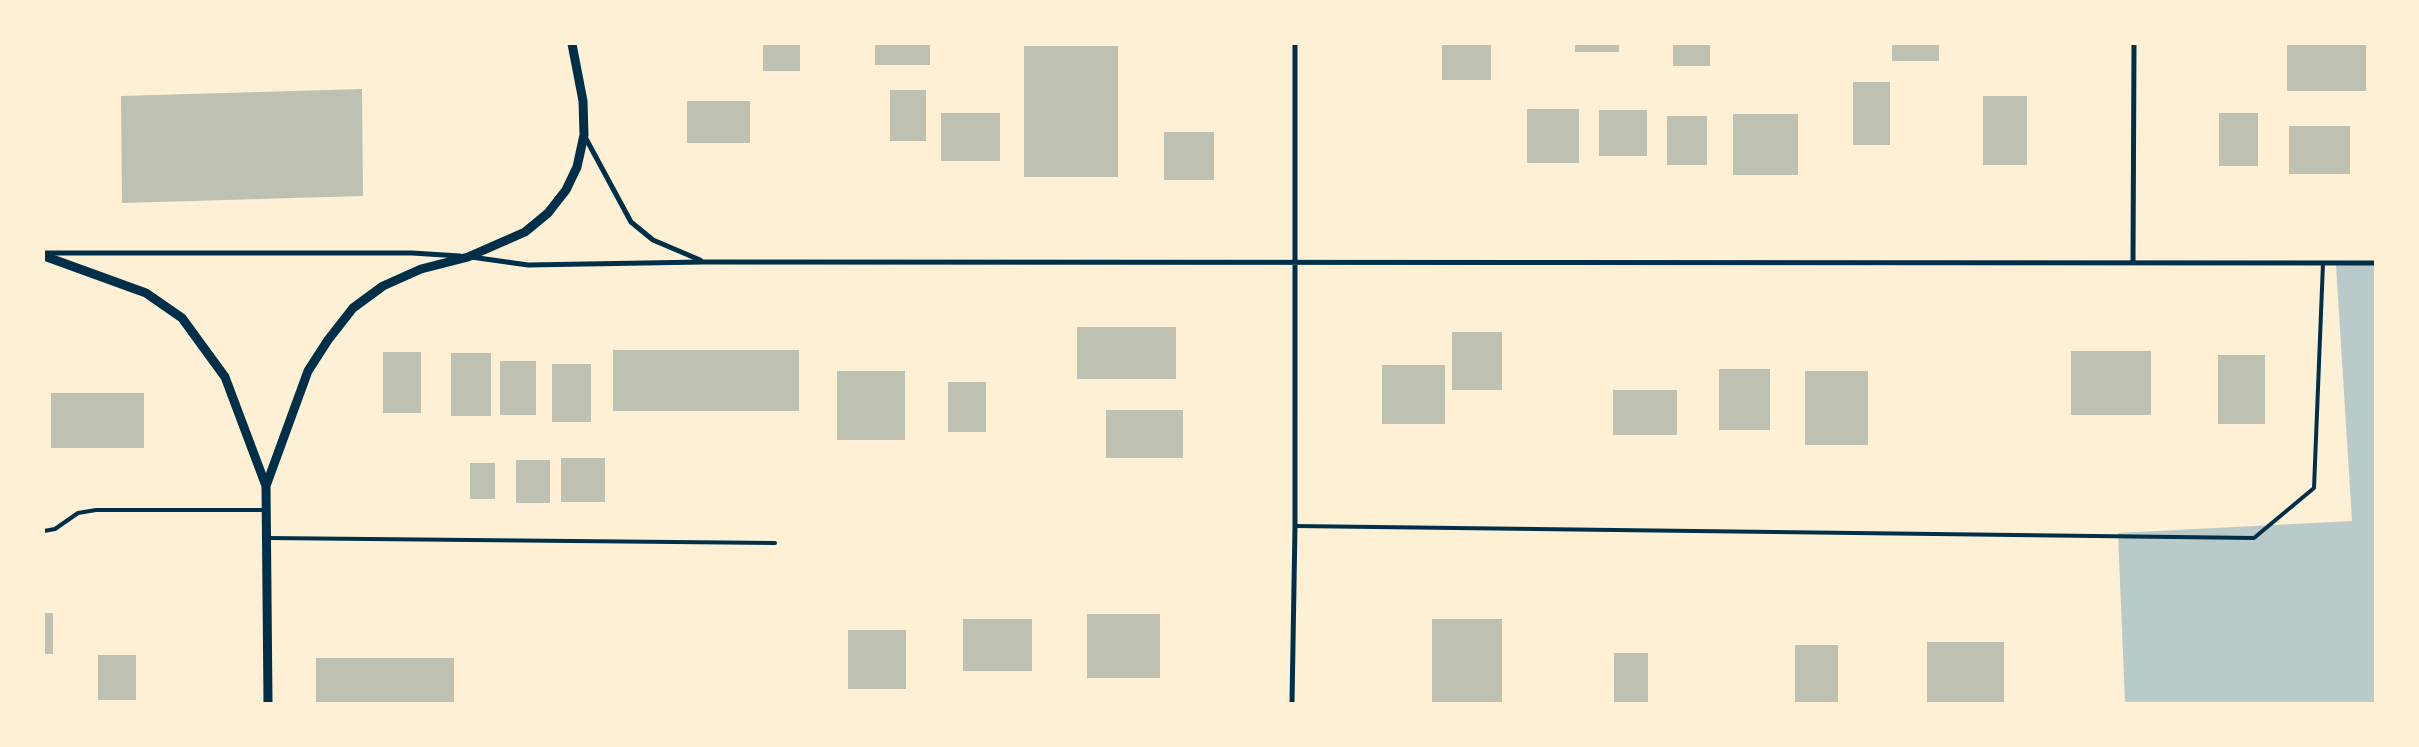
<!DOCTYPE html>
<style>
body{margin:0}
#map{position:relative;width:2419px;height:747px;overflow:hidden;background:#fdf0d5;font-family:Manrope,sans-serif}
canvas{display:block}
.frame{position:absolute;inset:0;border:45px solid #fdf0d5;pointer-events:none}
</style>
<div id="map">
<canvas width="2419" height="747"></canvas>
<div class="frame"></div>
</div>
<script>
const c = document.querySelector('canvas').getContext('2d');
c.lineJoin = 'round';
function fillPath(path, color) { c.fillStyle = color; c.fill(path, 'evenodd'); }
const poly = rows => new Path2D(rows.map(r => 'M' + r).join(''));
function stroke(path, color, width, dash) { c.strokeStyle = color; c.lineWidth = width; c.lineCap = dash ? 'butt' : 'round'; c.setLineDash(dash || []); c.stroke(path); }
fillPath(poly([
 [2336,265,2375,265,2375,703,2125,703,2118,533,2352,521]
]), '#b9caca');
fillPath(poly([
 [763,44,800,44,800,71,763,71],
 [875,44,930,44,930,65,875,65],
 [1442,44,1491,44,1491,80,1442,80],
 [1575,44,1619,44,1619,52,1575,52],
 [1673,44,1710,44,1710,66,1673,66],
 [1892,44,1939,44,1939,61,1892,61],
 [2287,44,2366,44,2366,91,2287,91],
 [1024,46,1118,46,1118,177,1024,177],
 [1853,82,1890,82,1890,145,1853,145],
 [362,89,363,196,122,203,121,96],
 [890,90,926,90,926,141,890,141],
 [1983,96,2027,96,2027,165,1983,165],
 [687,101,750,101,750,143,687,143],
 [1527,109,1579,109,1579,163,1527,163],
 [1599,110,1647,110,1647,156,1599,156],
 [941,113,1000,113,1000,161,941,161],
 [2219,113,2258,113,2258,166,2219,166],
 [1733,114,1798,114,1798,175,1733,175],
 [1667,116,1707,116,1707,165,1667,165],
 [2289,126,2350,126,2350,174,2289,174],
 [1164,132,1214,132,1214,180,1164,180],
 [1077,327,1176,327,1176,379,1077,379],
 [1452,332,1502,332,1502,390,1452,390],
 [613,350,799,350,799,411,613,411],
 [2071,351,2151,351,2151,415,2071,415],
 [383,352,421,352,421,413,383,413],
 [451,353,491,353,491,416,451,416],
 [2218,355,2265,355,2265,424,2218,424],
 [500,361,536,361,536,415,500,415],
 [552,364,591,364,591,422,552,422],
 [1382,365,1445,365,1445,424,1382,424],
 [1719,369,1770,369,1770,430,1719,430],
 [837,371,905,371,905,440,837,440],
 [1805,371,1868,371,1868,445,1805,445],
 [948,382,986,382,986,432,948,432],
 [1613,390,1677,390,1677,435,1613,435],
 [51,393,144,393,144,448,51,448],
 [1106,410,1183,410,1183,458,1106,458],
 [561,458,605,458,605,502,561,502],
 [516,460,550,460,550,503,516,503],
 [470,463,495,463,495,499,470,499],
 [44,613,53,613,53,654,44,654],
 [1087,614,1160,614,1160,678,1087,678],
 [963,619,1032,619,1032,671,963,671],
 [1432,619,1502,619,1502,703,1432,703],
 [848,630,906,630,906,689,848,689],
 [1927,642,2004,642,2004,703,1927,703],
 [1795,645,1838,645,1838,703,1795,703],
 [1614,653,1648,653,1648,703,1614,703],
 [98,655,136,655,136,700,98,700],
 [316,658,454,658,454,703,316,703]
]), '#bec0b2');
stroke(poly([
 [1295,526,2254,538,2314,488,2323,263],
 [44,531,55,529,78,513,96,510,265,510],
 [267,538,775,543]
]), '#003049', 4);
stroke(poly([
 [584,135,631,222,653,240,700,260],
 [44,253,412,253,460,256],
 [471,257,528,265,703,262,2375,263],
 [2133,262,2134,44],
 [1292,703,1295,526,1295,44]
]), '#003049', 5);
stroke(poly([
 [44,256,146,293,182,318,225,377,266,486,268,703],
 [266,486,308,371,328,340,353,308,383,286,421,269,468,257,525,232,548,213,566,190,577,167,584,135,583,101,572,44]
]), '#003049', 9);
</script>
